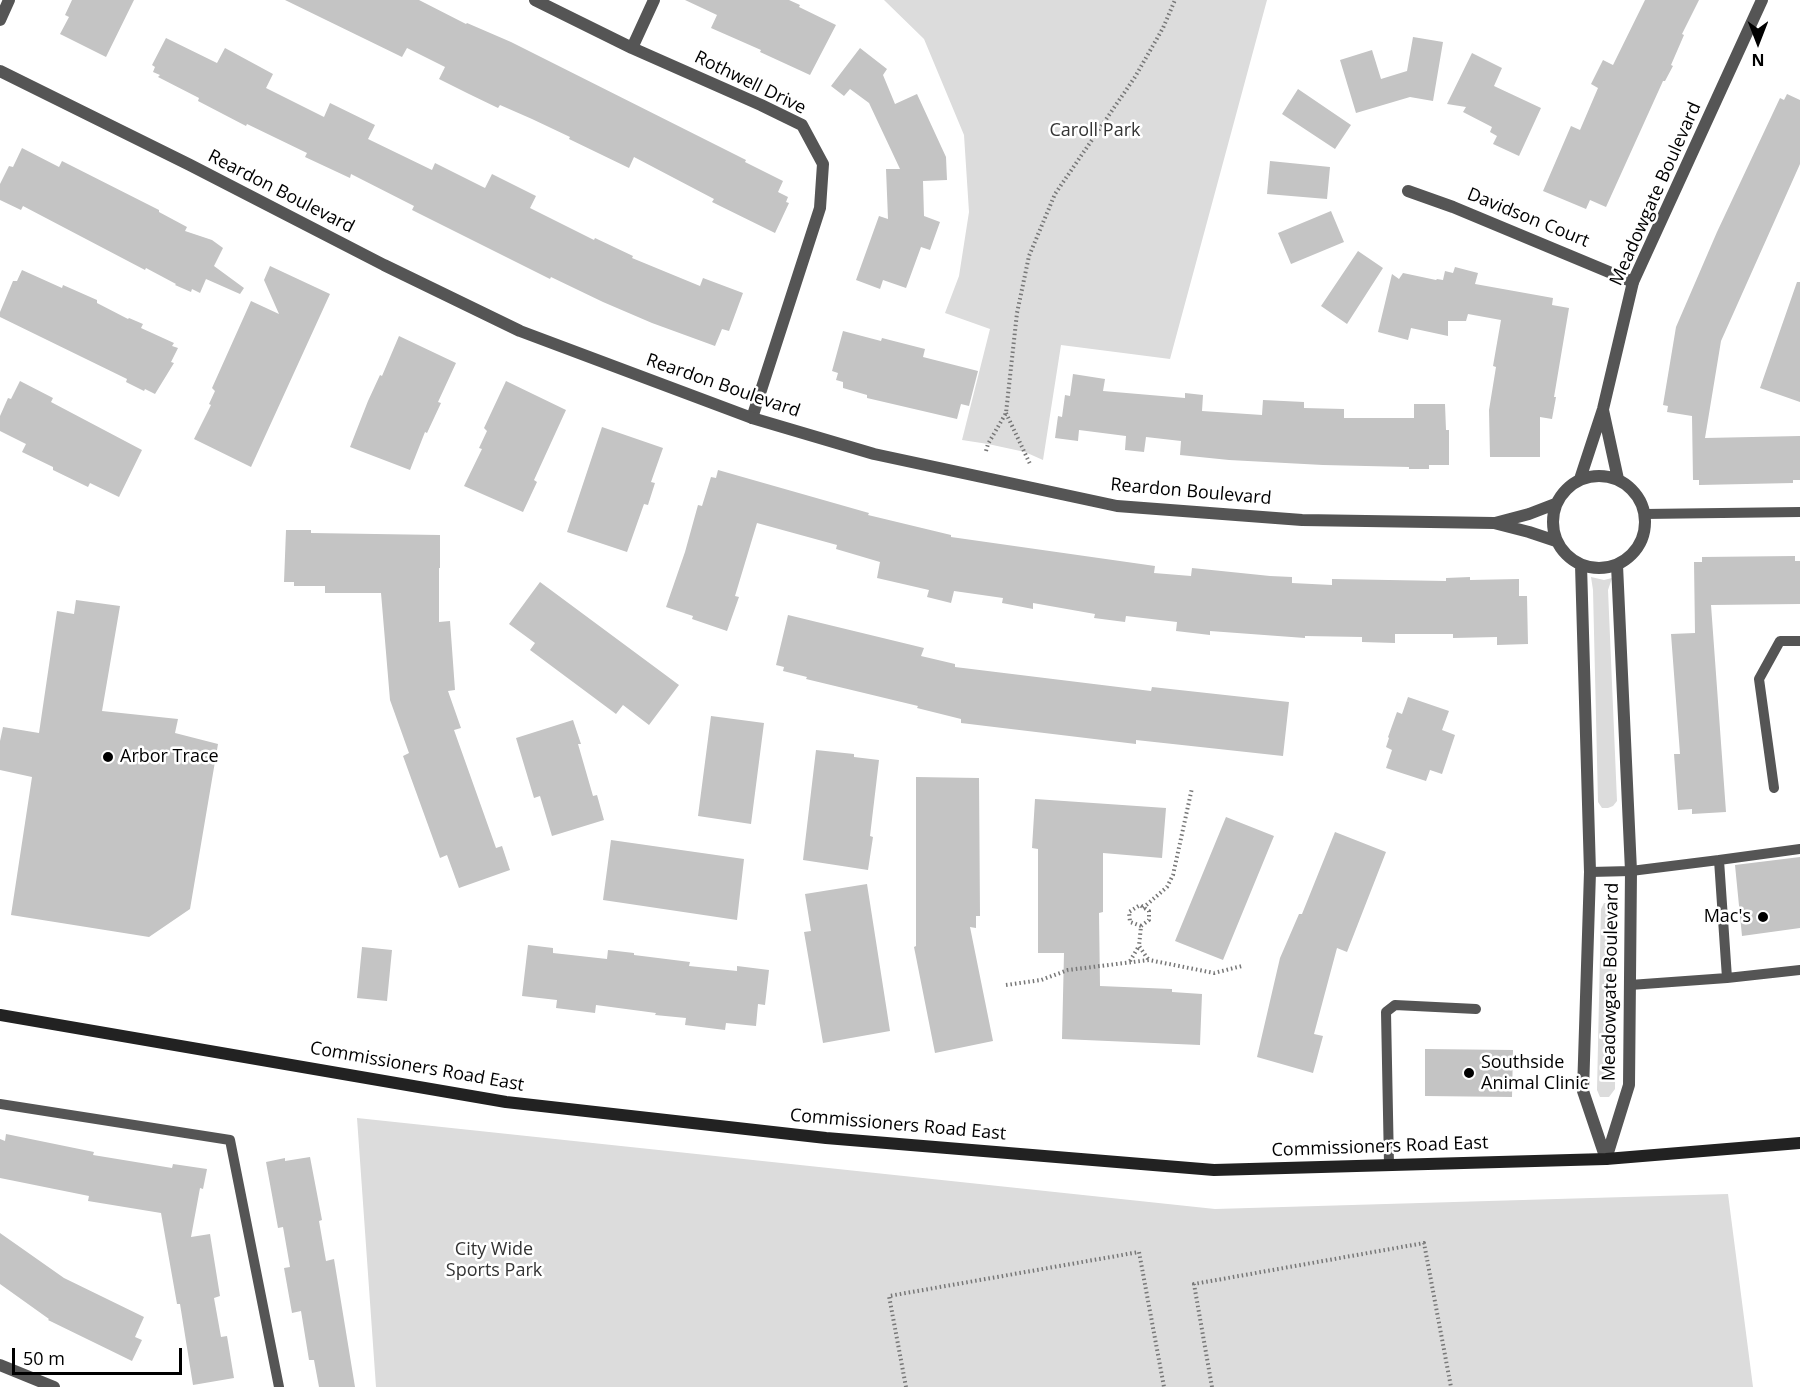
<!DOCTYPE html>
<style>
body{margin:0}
#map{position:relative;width:1800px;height:1387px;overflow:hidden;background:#fff;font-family:"Open Sans",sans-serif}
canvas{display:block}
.north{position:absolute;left:1728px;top:12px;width:60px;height:60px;-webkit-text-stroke:4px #fff;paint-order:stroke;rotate:180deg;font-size:16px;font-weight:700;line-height:24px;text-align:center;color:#000}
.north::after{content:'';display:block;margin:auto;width:21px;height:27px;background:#000;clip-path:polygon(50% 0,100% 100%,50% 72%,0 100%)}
.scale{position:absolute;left:12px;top:1348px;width:170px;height:27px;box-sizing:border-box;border:3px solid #000;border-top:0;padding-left:8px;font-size:18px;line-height:21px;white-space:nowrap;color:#000;-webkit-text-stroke:4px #fff;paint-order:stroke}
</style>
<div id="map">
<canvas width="1800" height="1387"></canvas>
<div class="north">N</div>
<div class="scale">50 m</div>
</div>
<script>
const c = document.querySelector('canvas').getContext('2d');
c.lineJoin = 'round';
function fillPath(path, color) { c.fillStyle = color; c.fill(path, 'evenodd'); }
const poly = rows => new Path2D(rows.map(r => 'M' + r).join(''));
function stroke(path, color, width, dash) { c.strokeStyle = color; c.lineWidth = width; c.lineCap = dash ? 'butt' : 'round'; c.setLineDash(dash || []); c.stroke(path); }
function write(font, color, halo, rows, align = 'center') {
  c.font = font + ' "Open Sans",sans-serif'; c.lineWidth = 5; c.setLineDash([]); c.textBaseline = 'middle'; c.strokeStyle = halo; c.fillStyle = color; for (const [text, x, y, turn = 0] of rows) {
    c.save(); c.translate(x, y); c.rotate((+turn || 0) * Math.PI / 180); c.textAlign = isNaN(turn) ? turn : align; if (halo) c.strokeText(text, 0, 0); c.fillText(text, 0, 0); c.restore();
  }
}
fillPath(poly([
 [884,0,1267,0,1170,359,1061,345,1043,460,1025,452,988,444,962,440,990,329,945,313,959,276,969,212,964,135,924,39],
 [1591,577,1604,580,1612,578,1608,590,1617,801,1613,806,1608,808,1602,808,1598,802,1593,590],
 [1604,903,1611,903,1616,909,1615,1089,1609,1097,1600,1097,1597,1090,1601,909],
 [357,1118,1215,1209,1728,1194,1753,1387,376,1387]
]), '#dcdcdc');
fillPath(poly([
 [72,0,134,0,106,57,60,34,69,17,65,15],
 [285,0,419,0,466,24,467,23,511,42,746,160,745,162,783,181,778,192,788,197,786,202,789,203,775,233,712,202,714,199,634,157,629,168,569,139,570,137,532,119,500,105,498,108,469,94,439,79,445,67,407,48,402,57],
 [685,0,789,0,800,5,799,7,836,25,810,75,760,52,761,50,711,28,717,15],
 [1645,0,1699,0,1682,34,1684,35,1671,65,1673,66,1665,81,1663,81,1606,207,1590,200,1586,209,1543,191,1571,126,1580,130,1598,88,1591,84,1603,60,1613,65],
 [1413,37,1443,42,1433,101,1410,97,1356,113,1340,60,1372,50,1381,79,1407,71],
 [166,38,217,63,225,48,273,74,266,88,324,117,330,103,375,125,368,139,432,170,435,163,485,188,492,174,536,196,530,208,594,240,595,238,633,256,632,258,700,286,703,278,743,293,729,331,722,329,715,346,652,323,603,302,551,277,550,279,412,210,414,206,351,174,350,178,305,157,307,153,247,124,246,126,198,101,199,98,158,77,160,75,153,72,155,67,152,65],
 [860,48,887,69,883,75,895,104,917,94,946,157,947,180,923,181,924,216,940,222,930,250,921,247,906,288,883,280,880,289,856,280,879,216,888,219,886,169,900,169,869,103,850,89,844,96,831,86],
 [1472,53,1502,68,1494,86,1541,108,1519,156,1493,144,1497,136,1490,132,1492,127,1463,112,1466,107,1447,104],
 [1298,89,1351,125,1335,149,1282,114],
 [1787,94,1800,100,1800,164,1721,341,1705,438,1800,436,1800,480,1793,480,1793,483,1699,485,1699,480,1693,480,1692,416,1667,412,1668,406,1663,405,1676,327,1717,232,1780,98,1784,100],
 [22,148,59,167,62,161,159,210,159,212,187,227,185,231,212,240,223,248,214,266,244,288,240,294,206,279,200,293,192,289,191,292,175,285,176,284,146,268,145,270,23,206,21,210,0,200,0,184,9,166,13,167],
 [1270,161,1330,167,1327,199,1267,194],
 [1331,211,1344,242,1291,264,1278,233],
 [1358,251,1383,268,1347,324,1321,306],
 [270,266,330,294,251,467,194,439,211,405,209,404,215,391,212,388,251,301,279,314,264,280],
 [1455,267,1478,273,1475,284,1553,298,1552,305,1569,308,1554,397,1556,397,1552,419,1540,417,1540,457,1490,457,1489,410,1496,367,1493,366,1501,320,1468,314,1466,321,1448,321,1448,336,1411,328,1408,340,1378,332,1392,274,1399,279,1403,273,1436,280,1437,279,1443,280,1445,271,1453,273],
 [22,270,62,288,63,285,97,300,97,303,128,319,129,318,143,324,141,328,174,343,172,346,178,348,171,362,174,363,155,394,145,389,144,391,126,382,127,379,0,317,0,312,13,281,17,281],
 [1797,282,1800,282,1800,402,1760,388],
 [843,331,881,341,882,338,925,349,923,357,978,371,969,406,961,404,957,419,867,398,867,395,843,388,843,382,836,380,838,373,832,371],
 [399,336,456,363,438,402,441,403,427,433,425,432,410,470,350,447,368,401,380,375,382,376],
 [1073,374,1105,379,1103,391,1185,398,1185,393,1203,395,1202,411,1262,415,1263,400,1304,402,1304,408,1344,409,1344,418,1414,418,1414,404,1445,404,1446,430,1449,430,1449,465,1429,465,1429,469,1409,469,1409,467,1323,465,1229,460,1180,455,1181,441,1146,437,1144,452,1125,450,1126,436,1079,430,1078,441,1055,438,1058,416,1062,417,1065,395,1070,396],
 [20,381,53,398,51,402,142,450,119,497,90,483,88,487,53,470,53,467,22,452,26,444,0,431,0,416,8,398,11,399],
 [506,381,566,410,534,480,537,482,523,512,464,486,482,449,479,448,487,431,484,428],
 [602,427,663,448,651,482,655,483,648,505,644,504,627,552,567,532],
 [718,470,869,513,868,515,951,535,951,537,1155,566,1154,573,1191,576,1192,568,1270,576,1292,577,1292,583,1332,585,1332,579,1446,581,1446,578,1470,577,1470,580,1519,579,1519,596,1527,596,1528,644,1497,645,1497,637,1453,638,1453,634,1395,634,1395,643,1362,642,1362,637,1305,636,1305,638,1210,631,1210,635,1176,631,1177,622,1126,616,1125,622,1094,618,1095,614,1033,603,1033,609,1002,603,1003,598,954,591,951,603,927,597,929,590,877,578,880,562,836,549,837,545,757,523,735,596,739,597,727,631,692,619,693,616,666,607,685,552,698,505,702,506,711,477,716,478],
 [286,530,311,530,311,533,440,535,440,568,439,568,439,622,450,621,455,690,448,691,461,728,454,730,496,848,502,846,510,870,459,888,447,855,440,858,403,756,409,753,390,700,381,593,325,593,325,586,294,586,294,582,284,582],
 [1795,556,1795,561,1800,561,1800,604,1711,605,1726,812,1692,814,1692,809,1678,810,1674,754,1680,754,1671,634,1695,633,1694,562,1702,562,1702,557],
 [540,582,679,685,649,725,623,705,616,714,530,650,535,643,509,624],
 [76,600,120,606,102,711,178,719,175,733,218,744,190,909,149,937,11,915,32,777,0,770,0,741,3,727,39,733,57,611,74,614],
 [788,615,924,648,921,656,955,664,955,667,1151,691,1152,687,1289,702,1283,756,1136,740,1136,744,961,723,961,719,917,708,918,706,806,679,807,677,783,671,784,667,776,665],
 [1408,697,1449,711,1442,730,1455,735,1442,774,1430,770,1426,781,1386,768,1392,750,1386,747,1389,738,1388,737,1397,712,1402,714],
 [711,716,764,723,751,824,698,816],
 [573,720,581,744,578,744,593,796,597,795,604,820,552,836,540,796,534,798,516,738],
 [816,750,854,754,854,757,879,760,870,836,873,837,868,870,803,860],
 [916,777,979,778,980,916,976,916,976,928,970,927,993,1041,935,1053,914,947,916,946],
 [1035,799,1166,808,1162,858,1103,853,1103,912,1099,913,1100,986,1172,989,1172,992,1202,994,1200,1045,1062,1039,1064,953,1038,953,1038,849,1032,848],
 [1226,817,1274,836,1223,960,1175,941],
 [1335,832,1386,852,1347,952,1337,948,1314,1034,1323,1036,1313,1073,1257,1057,1280,958,1299,914,1302,914],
 [611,840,744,859,737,920,603,900],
 [1800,857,1800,928,1742,936,1735,865],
 [867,884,890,1031,823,1043,804,932,811,931,805,894],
 [528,945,553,948,553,953,607,959,608,950,634,953,634,955,690,962,689,966,737,971,737,966,769,970,765,1005,758,1004,756,1026,726,1023,725,1030,685,1025,686,1018,655,1015,656,1013,596,1005,595,1013,556,1008,557,1000,522,996],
 [362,947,392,950,387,1001,357,998],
 [1425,1049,1513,1050,1512,1097,1425,1096],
 [6,1134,94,1152,93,1155,172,1168,173,1164,207,1169,203,1189,200,1188,191,1237,210,1234,220,1296,214,1298,221,1337,227,1336,234,1378,193,1385,180,1304,177,1304,161,1213,88,1201,89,1196,0,1178,0,1139,5,1141],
 [310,1157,322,1220,319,1221,326,1261,334,1259,355,1387,319,1387,314,1360,309,1360,301,1311,292,1313,284,1268,290,1267,283,1227,278,1228,266,1162,285,1158,285,1161],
 [0,1233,64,1278,144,1317,135,1337,142,1340,132,1361,48,1320,49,1319,0,1284]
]), '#c4c4c4');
stroke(poly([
 [1006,413,1030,464],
 [986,451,988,444,1006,413,1017,313,1029,256,1055,194,1135,77,1163,28,1175,0],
 [1143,908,1167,887,1173,875,1192,788],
 [1141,926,1130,922,1129,912,1140,905,1149,911,1149,920,1141,926,1139,946,1148,959],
 [1130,961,1139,946],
 [1006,985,1041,980,1068,970,1149,960,1214,973,1242,966],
 [906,1387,889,1296,1139,1252,1164,1387],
 [1212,1387,1194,1284,1424,1243,1451,1387]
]), '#777', 4, [1.5, 3]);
stroke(poly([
 [1644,514,1800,512],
 [1774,788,1759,679,1780,641,1800,641],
 [1719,860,1800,849],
 [1590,872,1631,871,1719,860,1727,978],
 [1630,985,1727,978,1800,970],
 [0,1104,230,1140,279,1387],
 [1389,1165,1386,1012,1395,1005,1476,1009]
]), '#555', 10);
stroke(poly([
 [535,0,632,48,761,105,802,125,823,164,820,208,752,418],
 [632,48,654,0],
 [1408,191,1453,207,1633,282],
 [0,1365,54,1387]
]), '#555', 12);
stroke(poly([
 [0,20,9,0],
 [0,71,190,165,384,265,520,331,752,418,874,454,1117,506,1302,520,1494,523,1529,532,1556,541],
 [1603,410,1618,479],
 '1553 522a46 46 0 1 1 92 0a46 46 0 1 1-92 0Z',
 [1580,479,1603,409,1633,282,1762,0],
 [1495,523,1529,514,1555,504],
 [1581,565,1590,872,1583,1091,1606,1159],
 [1606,1159,1629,1085,1631,871,1617,565]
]), '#555', 12);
stroke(poly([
 [0,1015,506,1102,826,1138,1214,1170,1606,1159,1800,1143]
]), '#222', 12);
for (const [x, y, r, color] of [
 [108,757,6,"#000"],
 [1763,917,6,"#000"],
 [1469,1073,6,"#000"]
]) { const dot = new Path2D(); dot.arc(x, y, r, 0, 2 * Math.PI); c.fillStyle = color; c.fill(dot); stroke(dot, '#fff', 2); }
write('18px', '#000', '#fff', [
 ["Rothwell Drive",750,83,26],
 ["Reardon Boulevard",281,192,27],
 ["Meadowgate Boulevard",1656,194,-66],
 ["Davidson Court",1528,218,22],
 ["Reardon Boulevard",723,386,19],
 ["Reardon Boulevard",1191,492,5],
 ["Meadowgate Boulevard",1611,982,-89],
 ["Commissioners Road East",417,1067,10],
 ["Commissioners Road East",898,1125,5],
 ["Commissioners Road East",1380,1147,-2]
]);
write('18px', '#333', '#fff', [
 ["Caroll Park",1095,131],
 ["City Wide",494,1250],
 ["Sports Park",494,1271]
]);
write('18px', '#000', '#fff', [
 ["Arbor Trace",120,757],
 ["Mac's",1751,917,"right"],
 ["Southside",1481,1063],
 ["Animal Clinic",1481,1084]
], 'left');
</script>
